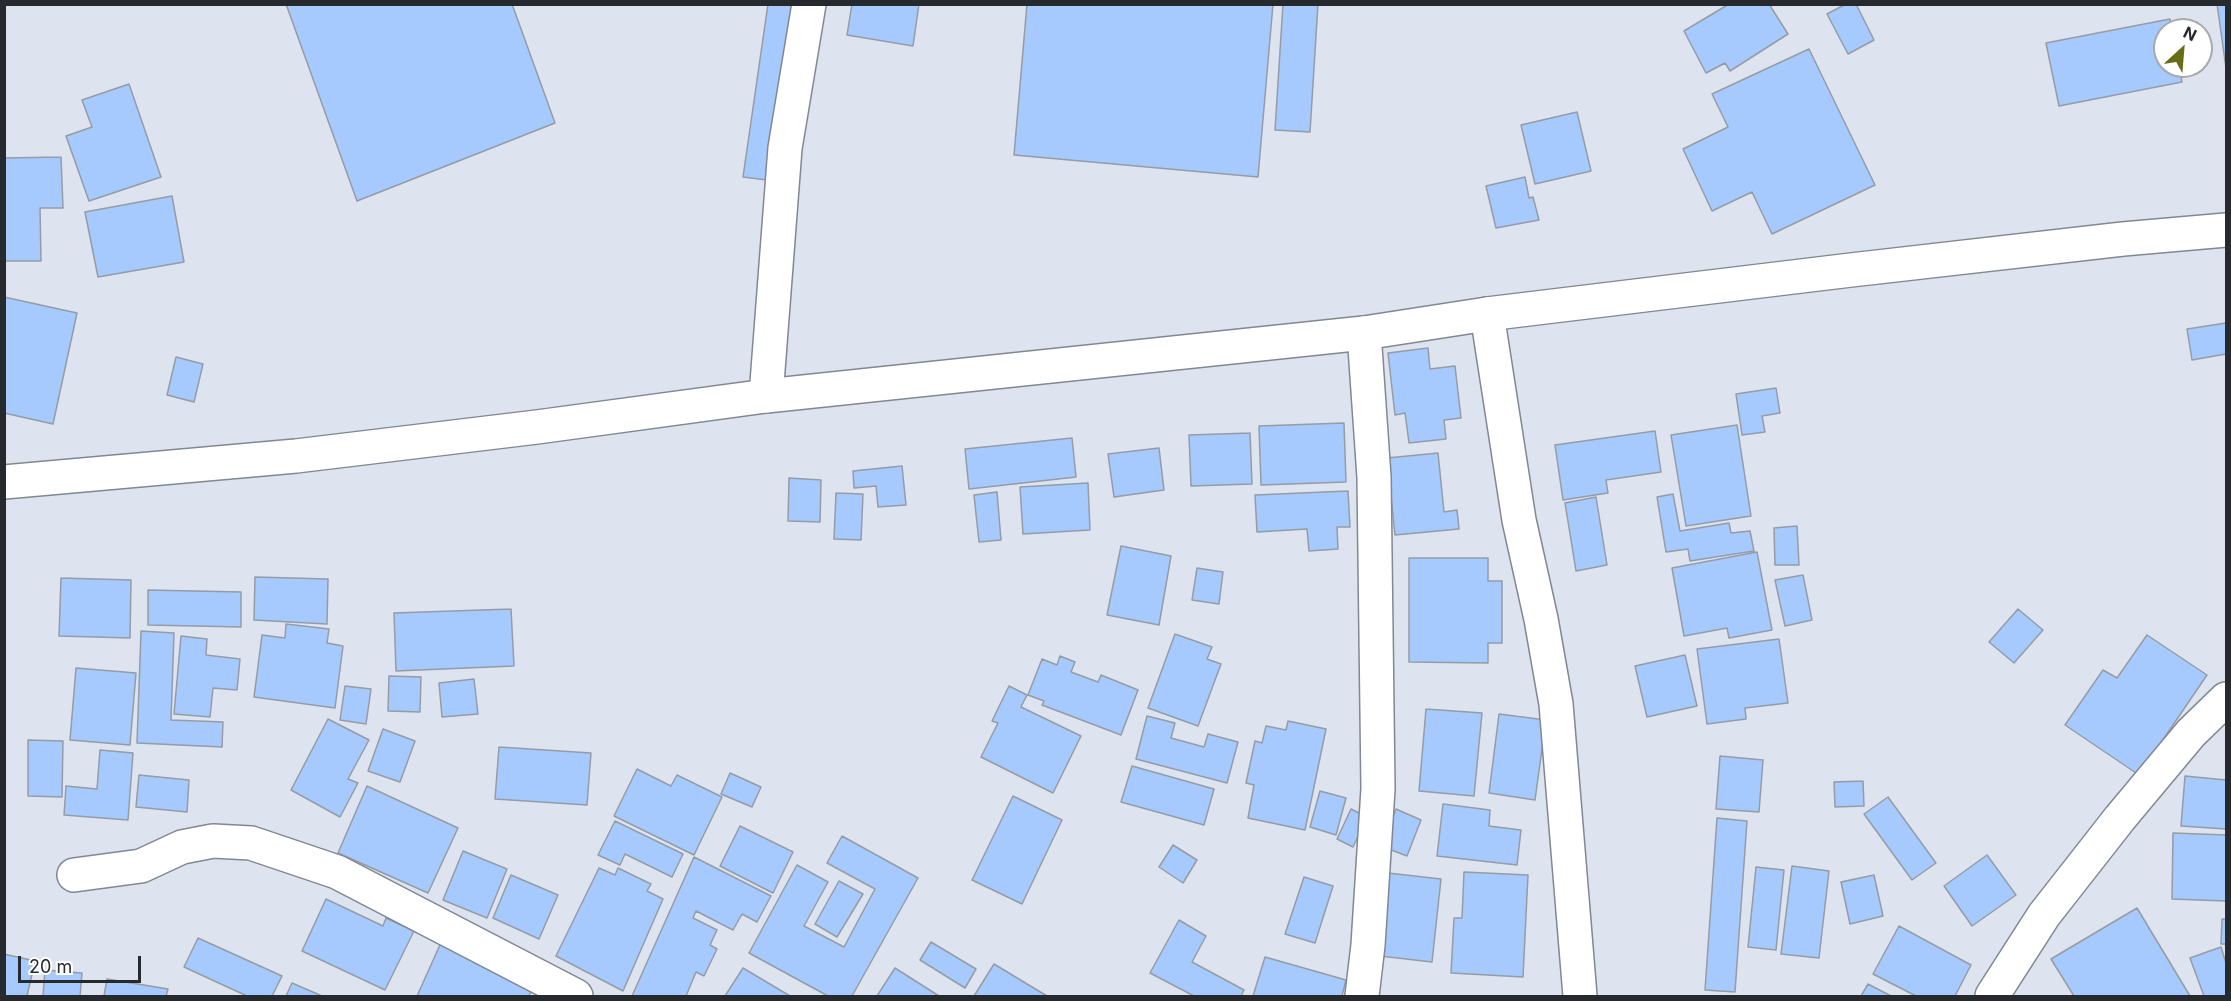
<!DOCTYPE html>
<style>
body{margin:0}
#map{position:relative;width:2231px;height:1001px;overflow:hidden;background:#dde4f0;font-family:Inter,sans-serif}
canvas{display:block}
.frame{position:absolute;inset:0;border:6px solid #26292d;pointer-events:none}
.north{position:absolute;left:2153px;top:18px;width:60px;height:60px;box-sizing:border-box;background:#fff;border:2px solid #a8a9ab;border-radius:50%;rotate:26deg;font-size:16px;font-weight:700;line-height:24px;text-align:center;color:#26292d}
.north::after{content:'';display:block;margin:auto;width:21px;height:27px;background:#666d12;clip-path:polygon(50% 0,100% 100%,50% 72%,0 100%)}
.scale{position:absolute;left:18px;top:956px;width:123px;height:27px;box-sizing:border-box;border:3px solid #26292d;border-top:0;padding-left:8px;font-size:18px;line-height:21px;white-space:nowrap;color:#26292d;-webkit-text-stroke:4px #fff;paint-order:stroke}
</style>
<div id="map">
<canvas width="2231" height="1001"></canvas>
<div class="frame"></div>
<div class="north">N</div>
<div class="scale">20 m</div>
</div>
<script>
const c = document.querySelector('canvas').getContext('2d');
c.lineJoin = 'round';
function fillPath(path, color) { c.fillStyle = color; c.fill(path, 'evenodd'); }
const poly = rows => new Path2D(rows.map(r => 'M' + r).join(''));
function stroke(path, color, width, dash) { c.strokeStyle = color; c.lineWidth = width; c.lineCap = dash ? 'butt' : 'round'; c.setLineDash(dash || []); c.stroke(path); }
const building = poly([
 [286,4,512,4,555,123,357,201,286,4],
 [768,4,792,4,767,180,743,177,768,4],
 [852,4,919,4,913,46,847,35,852,4],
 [1027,4,1273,4,1258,177,1014,155,1027,4],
 [1283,4,1318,4,1310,132,1275,130,1283,4],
 [1729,4,1769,4,1788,34,1730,71,1725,63,1706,73,1684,31,1729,4],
 [1846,4,1856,4,1874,40,1848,54,1827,14,1846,4],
 [2217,4,2226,4,2226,68,2217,4],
 [2170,19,2172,30,2165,30,2165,66,2179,66,2182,82,2059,106,2046,43,2170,19],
 [1809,49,1875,185,1772,234,1752,192,1712,211,1683,149,1728,127,1712,94,1809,49],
 [129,84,161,177,89,201,66,136,92,127,82,100,129,84],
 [1577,112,1591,171,1535,184,1521,125,1577,112],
 [61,157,63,208,40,208,41,261,4,261,4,158,61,157],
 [1525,177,1529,198,1533,197,1539,220,1496,228,1486,186,1525,177],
 [172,196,184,262,98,277,85,212,172,196],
 [4,297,77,313,53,424,4,413,4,297],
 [2226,323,2226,354,2192,360,2187,329,2226,323],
 [1428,348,1430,369,1455,366,1461,418,1444,420,1446,439,1409,443,1405,413,1395,415,1388,353,1428,348],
 [176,357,203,364,194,402,167,395,176,357],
 [1776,388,1780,413,1762,416,1765,432,1742,435,1736,394,1776,388],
 [1344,423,1346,482,1261,485,1259,426,1344,423],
 [1737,425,1751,516,1686,526,1671,435,1737,425],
 [1655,431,1661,472,1606,480,1608,493,1563,500,1555,445,1655,431],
 [1250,433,1252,484,1191,486,1189,435,1250,433],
 [1072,438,1076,477,969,489,965,449,1072,438],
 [1159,448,1164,490,1114,497,1108,454,1159,448],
 [1438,453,1444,512,1457,510,1459,529,1395,535,1387,458,1438,453],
 [902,466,906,505,878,507,876,486,854,488,853,471,902,466],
 [789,478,821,480,820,522,788,521,789,478],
 [1088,483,1090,530,1023,534,1020,487,1088,483],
 [1348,491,1350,527,1337,527,1338,549,1309,551,1307,529,1257,532,1255,495,1348,491],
 [997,492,1001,540,979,542,974,495,997,492],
 [836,493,863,494,861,540,834,539,836,493],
 [1673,494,1680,531,1729,523,1731,533,1750,531,1754,551,1690,561,1688,549,1666,552,1657,497,1673,494],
 [1596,497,1607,565,1576,571,1565,503,1596,497],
 [1797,526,1799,565,1775,565,1774,528,1797,526],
 [1121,546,1171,556,1159,625,1107,615,1121,546],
 [1757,552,1772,630,1729,638,1727,628,1684,636,1672,568,1757,552],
 [1409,558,1488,558,1488,581,1502,581,1502,643,1488,643,1488,663,1409,662,1409,558],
 [1197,568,1223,572,1219,604,1192,600,1197,568],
 [1803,575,1812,620,1785,626,1775,580,1803,575],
 [255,577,328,579,327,624,254,620,255,577],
 [61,578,131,580,130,638,59,636,61,578],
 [148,590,241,592,241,627,148,625,148,590],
 [511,609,514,666,396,671,394,613,511,609],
 [2018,609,2043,630,2014,663,1989,642,2018,609],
 [286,624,329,629,327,643,343,646,335,708,254,697,262,635,285,638,286,624],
 [141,631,174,633,171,720,223,722,222,747,137,743,141,631],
 [1175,634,1212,647,1207,659,1221,664,1198,726,1148,708,1175,634],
 [2147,635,2207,675,2139,775,2065,725,2103,670,2117,678,2147,635],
 [181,636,207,639,206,655,240,659,237,690,213,688,210,717,174,714,181,636],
 [1779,639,1788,703,1745,708,1746,719,1707,724,1697,649,1779,639],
 [1685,655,1697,706,1647,717,1635,666,1685,655],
 [1060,656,1075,662,1071,672,1098,682,1101,675,1138,690,1121,735,1042,705,1044,701,1028,695,1042,659,1057,665,1060,656],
 [76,668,136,673,130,745,70,740,76,668],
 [389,676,421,677,420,712,388,711,389,676],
 [474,679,478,714,442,717,439,683,474,679],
 [345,686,371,689,366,724,340,720,345,686],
 [1009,686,1027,695,1021,707,1081,736,1053,793,981,757,998,723,992,721,1009,686],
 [1426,709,1482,713,1474,796,1419,791,1426,709],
 [1499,714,1546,720,1535,800,1489,793,1499,714],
 [1147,716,1175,723,1171,738,1204,747,1208,734,1238,742,1227,783,1136,759,1147,716],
 [328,719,369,740,348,779,358,783,340,817,291,790,328,719],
 [1288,721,1326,729,1305,830,1248,818,1254,785,1246,783,1255,741,1262,743,1266,726,1286,730,1288,721],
 [383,729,415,741,400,782,368,771,383,729],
 [28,740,63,741,62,797,28,796,28,740],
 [499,747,591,753,587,805,495,799,499,747],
 [100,750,133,753,128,820,64,815,66,786,97,789,100,750],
 [1720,756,1763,760,1759,812,1716,809,1720,756],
 [1132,766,1214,789,1204,825,1121,802,1132,766],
 [637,769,671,786,677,775,722,797,694,855,614,816,637,769],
 [730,773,761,787,752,807,721,794,730,773],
 [139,775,189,780,187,812,136,807,139,775],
 [2185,776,2226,780,2226,829,2181,826,2185,776],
 [1863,781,1864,806,1835,807,1834,782,1863,781],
 [367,786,458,828,428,893,338,853,367,786],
 [1320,791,1346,798,1336,835,1310,827,1320,791],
 [1013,796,1062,820,1022,904,972,880,1013,796],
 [1888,797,1936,863,1912,880,1864,814,1888,797],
 [1443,804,1490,810,1489,826,1521,830,1517,865,1437,856,1443,804],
 [1351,809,1367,817,1353,847,1337,839,1351,809],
 [1396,809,1421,820,1407,856,1381,846,1396,809],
 [1717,818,1747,821,1735,992,1705,990,1717,818],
 [615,821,683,854,672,877,625,854,620,865,598,855,615,821],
 [740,826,793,852,773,893,720,866,740,826],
 [2173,833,2226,835,2226,901,2172,899,2173,833],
 [842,836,918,878,852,996,828,996,749,953,797,865,828,882,804,926,844,947,875,889,827,863,842,836],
 [1173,845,1197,860,1183,883,1159,867,1173,845],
 [463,851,507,869,487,918,443,900,463,851],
 [1987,855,2016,895,1972,926,1944,886,1987,855],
 [694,857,771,896,757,922,742,914,733,930,696,911,693,918,717,930,710,945,717,949,704,976,696,972,686,996,632,996,694,857],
 [1792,866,1829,871,1819,958,1781,954,1792,866],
 [1756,867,1784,870,1776,950,1748,947,1756,867],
 [599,868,615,875,618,868,651,884,647,891,663,899,623,991,556,956,599,868],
 [1464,872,1528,875,1523,977,1451,973,1454,918,1462,918,1464,872],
 [1388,873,1441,879,1432,962,1380,956,1388,873],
 [511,875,558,895,539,939,493,918,511,875],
 [1874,875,1883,916,1850,924,1841,882,1874,875],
 [1304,877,1333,886,1315,943,1285,934,1304,877],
 [839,881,863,894,837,937,815,924,839,881],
 [326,899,383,926,386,918,414,931,385,990,302,951,326,899],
 [2137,908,2190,996,2074,996,2051,959,2137,908],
 [2222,919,2226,919,2226,944,2221,944,2222,919],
 [1179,920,1206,936,1192,962,1244,990,1241,996,1194,996,1150,973,1179,920],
 [1899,926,1971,965,1955,996,1916,996,1873,974,1899,926],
 [444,936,537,978,529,996,417,996,444,936],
 [198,938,282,976,272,996,247,996,184,967,198,938],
 [931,942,976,969,965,988,920,960,931,942],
 [2221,947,2226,963,2226,996,2204,996,2190,958,2221,947],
 [4,954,35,961,27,996,4,996,4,954],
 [1265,957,1346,980,1342,996,1253,996,1265,957],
 [994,964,1047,996,974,996,994,964],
 [743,968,790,996,725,996,743,968],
 [895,968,939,996,877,996,895,968],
 [45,970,82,973,80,996,43,996,45,970],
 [107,979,168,989,166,996,104,996,107,979],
 [292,983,322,996,286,996,292,983],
 [1868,984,1891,996,1861,996,1868,984]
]);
fillPath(building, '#a6c9fe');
stroke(building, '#949ca6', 1.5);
const street = poly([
 [1487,314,1519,520,1541,619,1556,704,1580,996],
 [766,396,785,148,809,4],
 [74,875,141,866,182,847,213,841,251,843,337,872,576,996],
 [1362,996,1368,945,1378,789,1374,477,1364,333],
 [1992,996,2044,915,2120,818,2191,733,2226,699]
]);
const primary = poly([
 [4,482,296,456,537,427,766,396,1364,333,1487,314,1851,270,2123,239,2226,230]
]);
stroke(street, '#818892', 36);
stroke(primary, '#818892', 36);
stroke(street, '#fff', 33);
stroke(primary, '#fff', 33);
</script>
